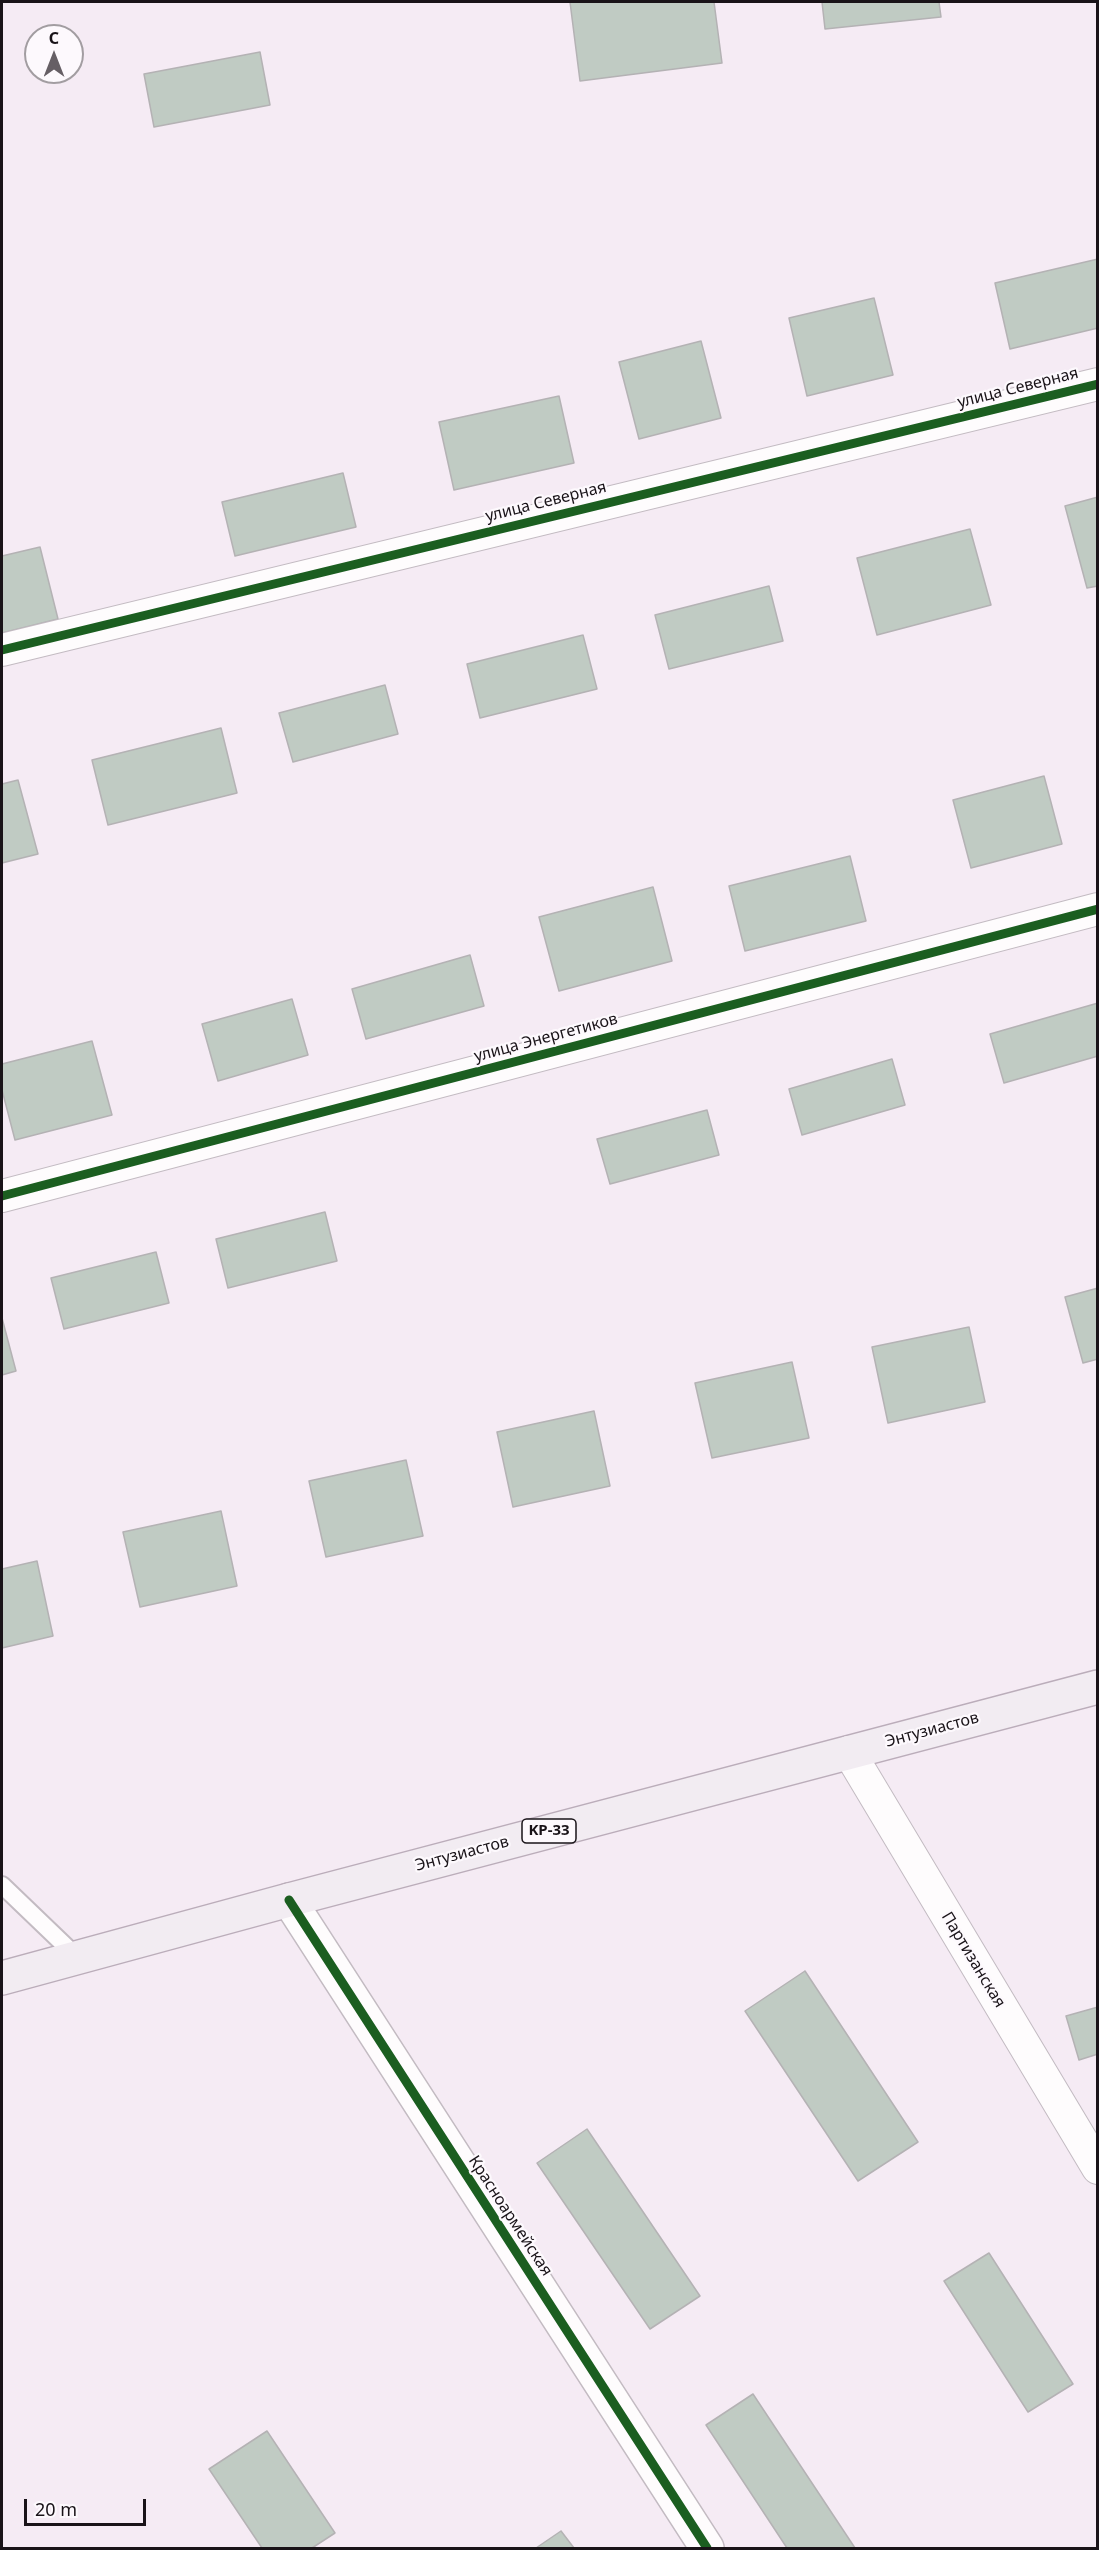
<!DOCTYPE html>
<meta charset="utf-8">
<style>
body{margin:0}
#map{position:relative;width:1099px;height:2550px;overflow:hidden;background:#f5ebf4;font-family:"Noto Sans",sans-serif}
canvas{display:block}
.frame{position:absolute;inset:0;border:3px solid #191318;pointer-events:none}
.north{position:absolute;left:24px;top:24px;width:60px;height:60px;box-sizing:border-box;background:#fdf9fd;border:2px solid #a29da1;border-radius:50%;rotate:0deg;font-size:16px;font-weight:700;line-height:24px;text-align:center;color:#191318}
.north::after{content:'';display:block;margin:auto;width:21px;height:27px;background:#665f65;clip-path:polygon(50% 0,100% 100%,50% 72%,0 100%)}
.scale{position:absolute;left:24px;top:2499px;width:122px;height:27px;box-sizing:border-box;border:3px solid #191318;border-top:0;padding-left:8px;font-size:18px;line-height:21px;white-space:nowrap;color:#191318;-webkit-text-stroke:4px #fdf9fd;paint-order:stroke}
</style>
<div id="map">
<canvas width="1099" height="2550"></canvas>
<div class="frame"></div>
<div class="north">С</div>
<div class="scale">20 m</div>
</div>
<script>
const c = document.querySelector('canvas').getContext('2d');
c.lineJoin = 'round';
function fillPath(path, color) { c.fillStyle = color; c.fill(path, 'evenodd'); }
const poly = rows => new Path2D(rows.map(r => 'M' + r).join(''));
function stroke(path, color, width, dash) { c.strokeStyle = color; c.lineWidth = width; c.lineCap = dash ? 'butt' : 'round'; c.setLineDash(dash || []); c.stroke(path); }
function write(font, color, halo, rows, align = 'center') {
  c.font = font + ' "Noto Sans",sans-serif'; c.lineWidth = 4.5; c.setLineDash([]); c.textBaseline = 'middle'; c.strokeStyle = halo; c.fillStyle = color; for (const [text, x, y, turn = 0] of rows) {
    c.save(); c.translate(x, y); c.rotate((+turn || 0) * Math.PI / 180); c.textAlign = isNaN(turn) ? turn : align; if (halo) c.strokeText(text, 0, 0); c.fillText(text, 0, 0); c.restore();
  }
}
const building = poly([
 [570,2,714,2,722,63,580,81,570,2],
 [822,2,939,2,941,17,825,29,822,2],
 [260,52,270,105,154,127,144,74,260,52],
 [1098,259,1098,328,1010,349,995,283,1098,259],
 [874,298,893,375,807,396,789,318,874,298],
 [701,341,721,418,639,439,619,362,701,341],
 [559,396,574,463,454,490,439,422,559,396],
 [343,473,356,527,235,556,222,502,343,473],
 [1098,497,1098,586,1087,588,1065,506,1098,497],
 [970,529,991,605,877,635,857,558,970,529],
 [40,547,58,619,2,633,2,556,40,547],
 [769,586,783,641,669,669,655,615,769,586],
 [583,635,597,689,480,718,467,664,583,635],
 [385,685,398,734,293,762,279,713,385,685],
 [221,728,237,793,108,825,92,760,221,728],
 [1044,776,1062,844,971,868,953,800,1044,776],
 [18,780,38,854,2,863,2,784,18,780],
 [850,856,866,921,745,951,729,886,850,856],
 [653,887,672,961,559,991,539,917,653,887],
 [470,955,484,1006,366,1039,352,989,470,955],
 [292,999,308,1055,218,1081,202,1024,292,999],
 [1098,1003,1098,1056,1004,1083,990,1034,1098,1003],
 [92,1041,112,1115,15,1140,2,1090,2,1064,92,1041],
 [892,1059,905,1105,802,1135,789,1089,892,1059],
 [707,1110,719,1155,610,1184,597,1139,707,1110],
 [325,1212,337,1261,228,1288,216,1239,325,1212],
 [156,1252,169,1303,64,1329,51,1278,156,1252],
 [1098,1288,1098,1359,1083,1363,1065,1297,1098,1288],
 [2,1318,16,1371,2,1375,2,1318],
 [969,1327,985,1402,888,1423,872,1347,969,1327],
 [792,1362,809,1438,712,1458,695,1383,792,1362],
 [594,1411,610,1486,513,1507,497,1432,594,1411],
 [406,1460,423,1536,326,1557,309,1481,406,1460],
 [221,1511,237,1586,140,1607,123,1532,221,1511],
 [37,1561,53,1636,2,1648,2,1569,37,1561],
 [805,1971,918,2142,858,2181,745,2011,805,1971],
 [1098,2007,1098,2054,1079,2060,1066,2016,1098,2007],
 [587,2129,700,2296,650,2329,537,2163,587,2129],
 [989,2253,1073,2384,1028,2412,944,2281,989,2253],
 [753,2394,855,2548,787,2548,706,2425,753,2394],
 [267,2431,335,2533,312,2548,262,2548,209,2469,267,2431],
 [561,2531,574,2548,536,2548,561,2531]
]);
fillPath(building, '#c0cbc3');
stroke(building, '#b4b2b4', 1.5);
const service = poly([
 [2,1885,78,1958]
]);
const minor = poly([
 [2,650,1098,384],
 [2,1196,1098,909],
 [849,1752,1098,2168]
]);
const tertiary = poly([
 [289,1900,707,2548]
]);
const primary = poly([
 [2,1978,289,1900,1098,1687]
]);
stroke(service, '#c3bbc2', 20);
stroke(minor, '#c3bbc2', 34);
stroke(tertiary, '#c3bbc2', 36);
stroke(primary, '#bbadba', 36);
stroke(service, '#fefcfd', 16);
stroke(minor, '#fefcfd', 32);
stroke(tertiary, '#fefcfd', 33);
stroke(primary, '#f2ecf2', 33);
stroke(poly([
 [2,650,1098,384],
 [2,1196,1098,909],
 [289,1900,707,2548]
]), '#1b5e20', 9);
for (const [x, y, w] of [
 [549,1831,54]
]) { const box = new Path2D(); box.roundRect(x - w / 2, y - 12, w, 24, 4.5); c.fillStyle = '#fdf9fd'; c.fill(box); stroke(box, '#191318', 1.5); }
write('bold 15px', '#191318', null, [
 ["KP-33",549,1831]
]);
write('16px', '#191318', '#fdf9fd', [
 ["улица Северная",1018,388,-14],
 ["улица Северная",546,502,-14],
 ["улица Энергетиков",546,1038,-15],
 ["Энтузиастов",932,1730,-15],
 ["Энтузиастов",462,1854,-15],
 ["Партизанская",973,1960,59],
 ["Красноармейская",510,2216,57]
]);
</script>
